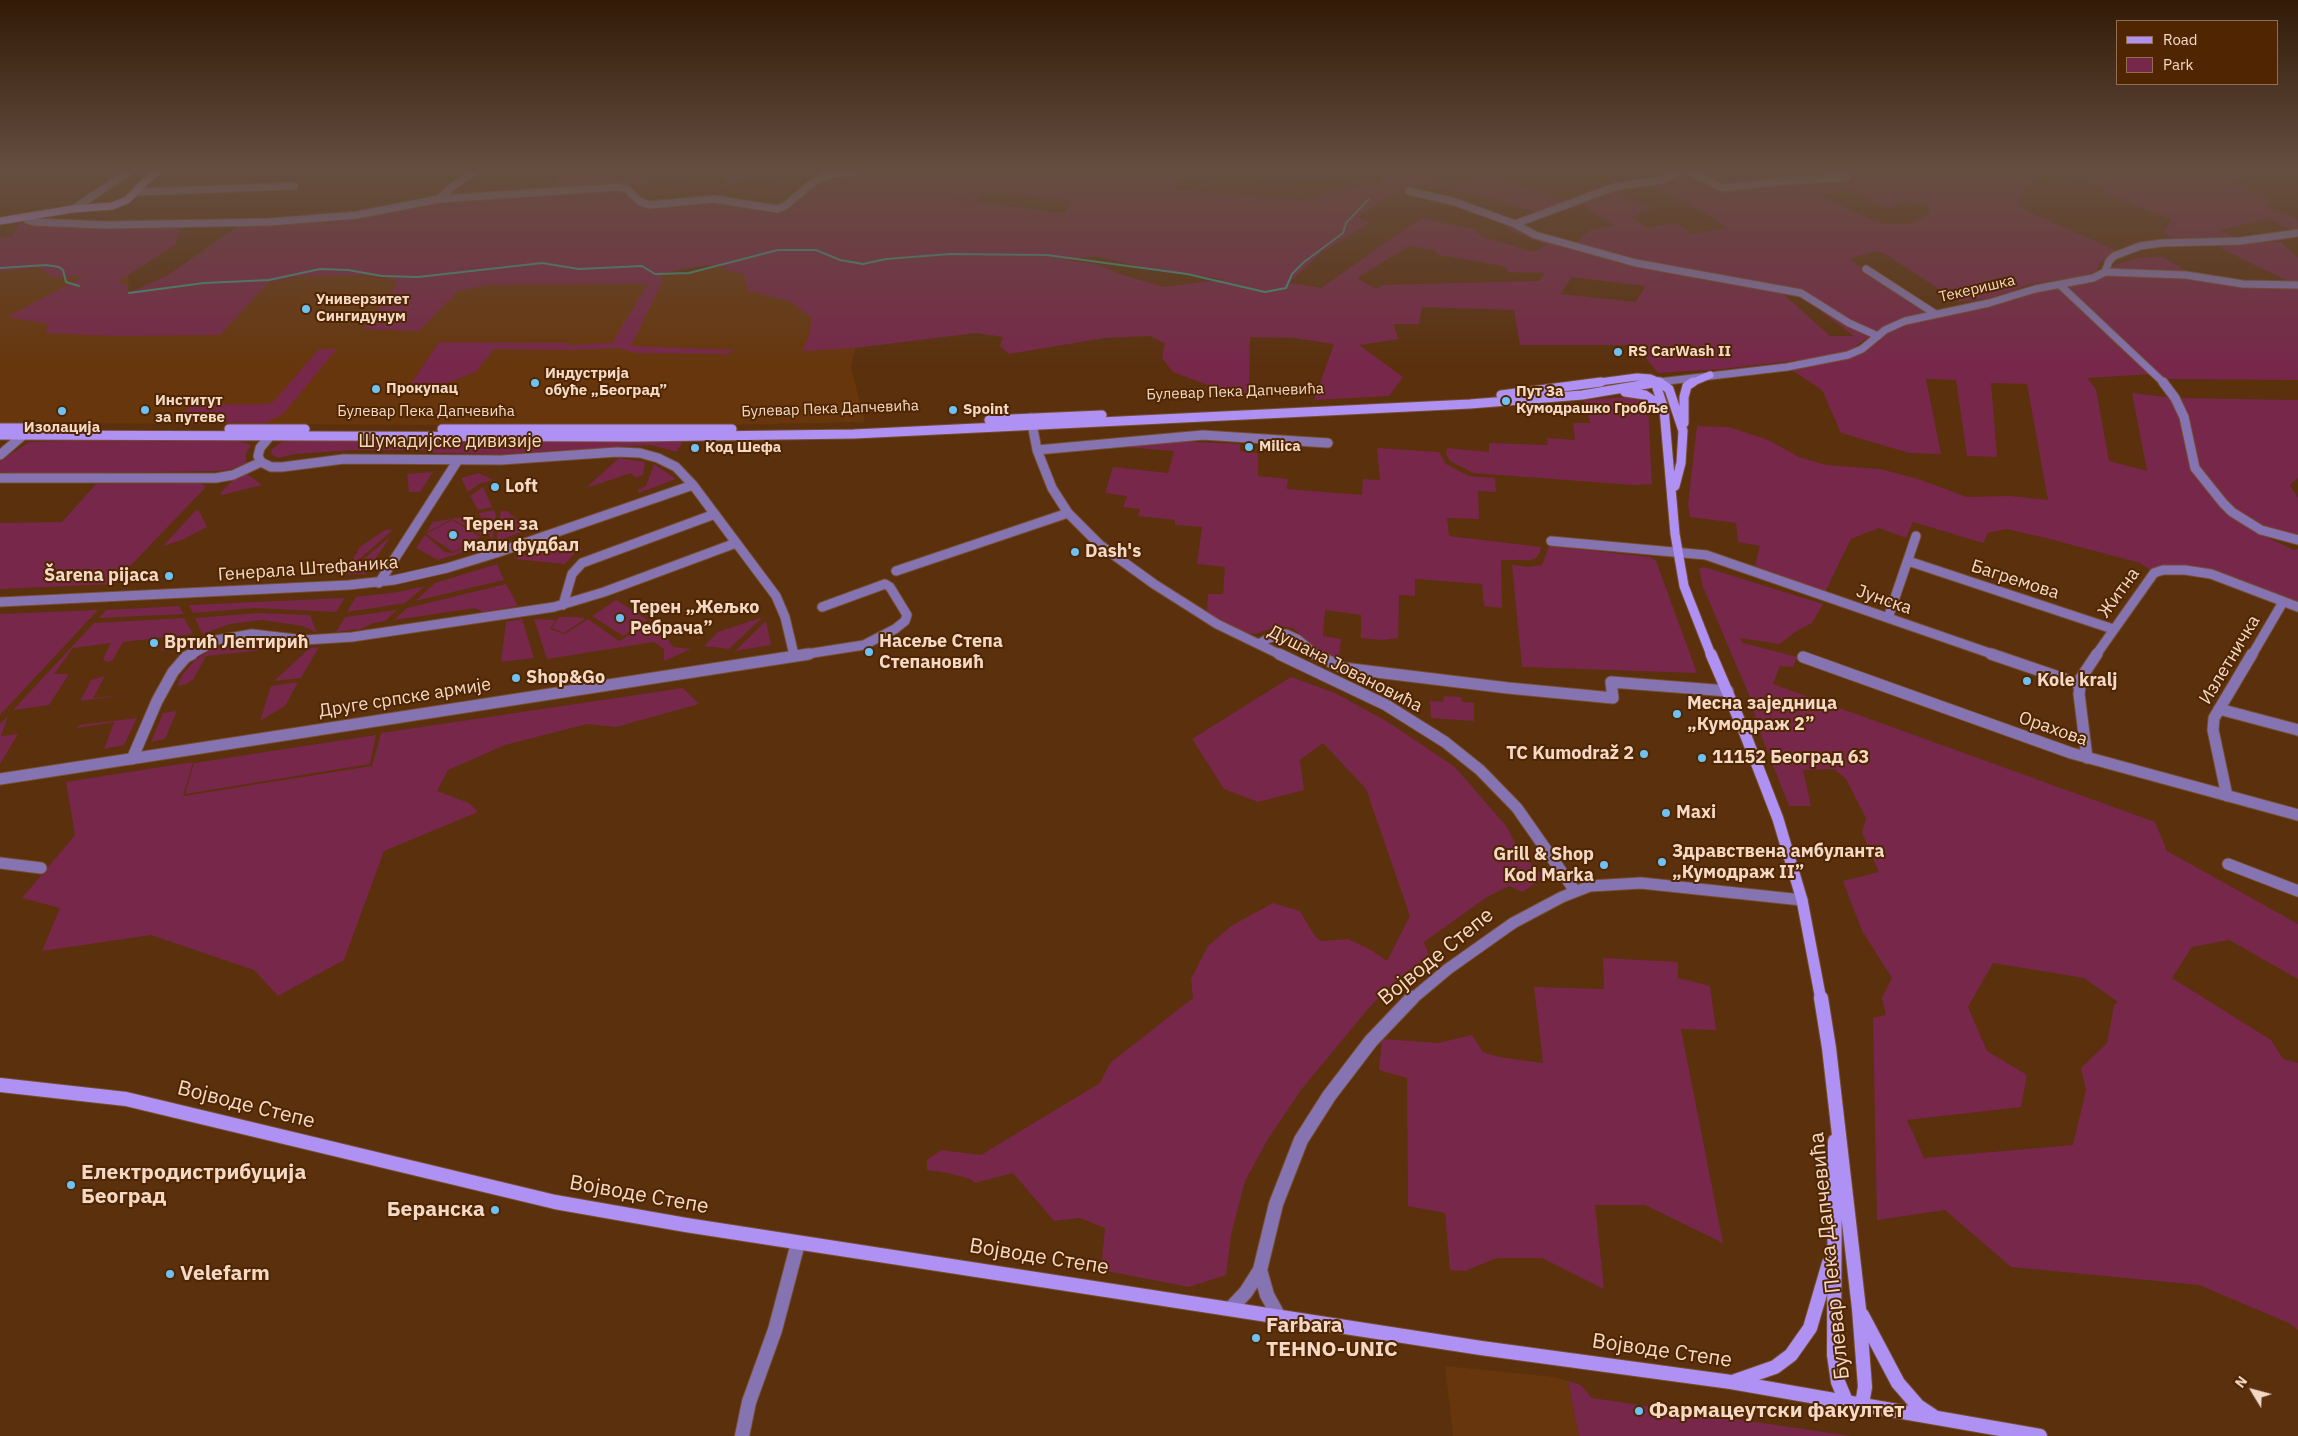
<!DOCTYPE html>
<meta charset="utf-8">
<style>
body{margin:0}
#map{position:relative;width:2298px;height:1436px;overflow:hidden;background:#5a300d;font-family:"IBM Plex Sans",sans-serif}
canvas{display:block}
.legend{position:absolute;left:2116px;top:20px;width:162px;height:65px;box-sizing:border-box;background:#4f2601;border:1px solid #916e50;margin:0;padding:6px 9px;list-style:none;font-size:15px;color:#f4d9c7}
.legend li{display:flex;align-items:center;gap:10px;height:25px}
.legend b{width:25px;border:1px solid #916e50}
.north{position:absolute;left:2228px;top:1366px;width:50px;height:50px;-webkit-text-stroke:4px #4f2601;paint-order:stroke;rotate:307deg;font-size:14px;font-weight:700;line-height:20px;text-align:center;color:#f4d9c7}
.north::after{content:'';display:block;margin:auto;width:18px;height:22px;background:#f4d9c7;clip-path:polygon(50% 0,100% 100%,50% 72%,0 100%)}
</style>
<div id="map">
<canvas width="2298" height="1436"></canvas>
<ul class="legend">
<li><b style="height:6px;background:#ae91f2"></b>Road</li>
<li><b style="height:14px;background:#77274a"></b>Park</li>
</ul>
<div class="north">N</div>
</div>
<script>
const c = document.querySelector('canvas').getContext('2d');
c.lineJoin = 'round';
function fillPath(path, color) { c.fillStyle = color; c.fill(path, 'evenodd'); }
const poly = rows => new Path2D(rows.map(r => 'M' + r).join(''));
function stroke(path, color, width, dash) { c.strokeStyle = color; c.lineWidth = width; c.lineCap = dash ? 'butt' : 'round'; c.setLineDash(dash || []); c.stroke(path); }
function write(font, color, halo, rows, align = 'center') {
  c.font = font + ' "IBM Plex Sans",sans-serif'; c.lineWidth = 4; c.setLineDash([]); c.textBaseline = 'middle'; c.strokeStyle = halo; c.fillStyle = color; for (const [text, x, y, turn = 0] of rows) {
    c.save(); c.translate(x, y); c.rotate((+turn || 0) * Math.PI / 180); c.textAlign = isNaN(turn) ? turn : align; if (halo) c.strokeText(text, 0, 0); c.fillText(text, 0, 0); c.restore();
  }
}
fillPath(poly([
 [722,266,728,271,777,278,855,348,851,367,865,422,687,426,0,423,0,268,128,270,129,293,204,283,268,283,296,277,323,275,359,275,392,279,689,273],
 [1445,1366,1555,1377,1568,1381,1579,1436,1453,1436]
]), '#67360c');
fillPath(poly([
 [564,168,625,168,624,171,667,168,735,168,742,170,751,168,793,168,794,172,726,185,720,170,621,187,641,202,702,201,736,204,776,214,811,184,828,174,819,174,818,170,822,168,1374,168,1391,173,1441,181,1451,190,1481,174,1466,168,1491,168,1483,173,1564,200,1613,182,1601,177,1608,175,1615,176,1618,184,1610,188,1651,208,1632,217,1647,228,1676,223,1692,234,1726,228,1712,217,1645,182,1655,181,1686,168,2052,168,2021,194,2019,207,2117,251,2100,262,2097,271,2082,277,2031,284,1989,298,1959,302,1885,254,1877,251,1849,259,1934,313,1989,303,2009,291,2035,289,2105,272,2113,266,2136,258,2163,257,2188,272,2225,279,2274,285,2286,280,2222,249,2218,243,2180,242,2163,232,2172,220,2109,195,2097,186,2057,168,2257,168,2233,184,2272,201,2265,207,2295,218,2298,221,2298,233,2269,219,2219,230,2240,241,2251,239,2281,242,2298,258,2298,380,2160,379,2153,374,2087,378,2096,389,2109,461,2147,471,2132,393,2175,398,2298,400,2298,478,2290,485,2298,498,2298,538,2256,532,2294,550,2298,549,2298,602,2178,566,2149,569,2140,563,2046,538,2006,529,1988,533,1983,543,1913,522,1906,538,1879,528,1851,539,1825,592,1755,566,1760,546,1738,542,1736,523,1690,517,1688,504,1697,426,1729,427,1768,440,1799,457,1826,465,1880,469,1918,479,1967,497,2010,496,2048,500,2027,384,1991,383,1997,457,1967,456,1956,380,1926,379,1941,454,1909,453,1841,433,1822,390,1787,367,1848,355,1877,336,1869,337,1851,349,1820,358,1721,369,1658,373,1636,345,1520,345,1514,310,1422,307,1419,324,1393,324,1399,339,1359,345,1403,377,1389,396,1314,400,1334,344,1295,338,1250,337,1249,394,1218,389,1173,372,1162,358,1165,343,1150,336,1104,338,1009,354,1000,346,1003,337,976,333,855,348,802,351,808,339,812,318,789,301,748,291,744,274,728,271,722,266,706,265,663,273,661,284,631,346,734,350,729,354,636,353,618,348,570,350,494,349,476,372,437,387,410,385,439,342,569,343,570,348,571,345,612,343,648,284,486,285,458,291,419,331,363,329,395,287,396,282,389,278,359,275,295,277,268,283,220,335,115,336,45,333,49,324,7,317,85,276,55,278,38,268,0,271,0,238,12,236,19,223,35,227,181,226,175,245,119,281,127,286,129,293,168,275,243,223,344,216,411,203,550,192],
 [1213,170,1270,177,1343,178,1357,173,1376,171,1381,182,1301,200,1174,189,1183,179,1202,181],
 [1422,185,1479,195,1540,214,1575,202,1614,225,1588,231,1574,245,1548,238,1524,227,1505,227,1512,232,1547,245,1534,252,1482,237,1474,229,1421,218,1321,288,1289,283,1321,253,1370,223,1357,217,1399,191,1415,196],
 [1850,190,1877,205,1894,208,1900,203,1909,202,1927,205,1930,211,1923,218,1909,224,1879,223,1819,195],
 [985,191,1072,201,1065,213,951,199,976,201],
 [1409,246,1434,250,1440,255,1503,266,1509,272,1545,273,1539,281,1383,285,1376,289,1357,278],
 [1096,256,1163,272,1225,279,1163,287,1120,274,1096,264,1064,260],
 [1572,277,1645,286,1645,287,1636,302,1560,294],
 [1781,292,1800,296,1854,336,1830,336],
 [319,349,337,349,283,414,265,423,171,422,193,405,269,404,274,401],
 [1629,397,1645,401,1648,405,1652,484,1633,485,1473,473,1450,461,1446,455,1447,448,1489,452,1489,443,1548,445,1547,438,1575,440,1573,423,1590,423,1584,400],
 [1191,438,1192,442,1240,444,1240,451,1258,453,1258,476,1288,479,1287,489,1362,495,1363,479,1380,480,1377,448,1439,452,1446,464,1469,476,1495,478,1496,492,1478,491,1479,519,1447,518,1449,536,1541,547,1540,552,1536,558,1530,560,1501,560,1502,608,1484,606,1482,584,1415,579,1415,596,1399,595,1398,638,1382,640,1361,638,1361,615,1325,610,1323,636,1341,639,1339,659,1324,657,1293,628,1278,626,1255,634,1245,633,1207,613,1208,594,1223,594,1225,567,1197,564,1202,527,1175,525,1175,520,1138,516,1140,509,1123,507,1127,496,1105,493,1113,467,1168,473,1174,451,1124,447,1125,443],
 [99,440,239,441,251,445,246,454,246,463,232,469,219,471,33,474,0,472,0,461,29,442],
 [308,440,622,442,683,441,677,452,651,445,502,454,434,453,425,450,353,450,295,454,278,458,271,454,272,449,282,442],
 [619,458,645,462,643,475,635,478,631,473,586,488],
 [654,464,676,479,639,493,638,490,646,486],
 [433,472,420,492,409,492,407,474],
 [479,473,493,480,479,484,468,492,461,478],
 [247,474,262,485,222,495,220,493,231,482],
 [199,483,205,486,204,489,113,584,0,589,0,523,62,522,96,484],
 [483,487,492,507,478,510,470,496],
 [196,510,199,511,207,527,182,540,163,546],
 [494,510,496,514,492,541,479,513],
 [501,511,507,511,525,526,530,525,534,527,496,542],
 [473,515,483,536,452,519,426,533,433,522],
 [452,520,480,537,453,552,426,534],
 [394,529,347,570,360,547,385,530],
 [425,535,445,552,453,553,480,539,487,545,438,560,416,548],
 [391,536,365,574,347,574,366,557],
 [554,545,560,554,580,547,582,550,576,552,565,564,514,559],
 [1549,546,1650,557,1656,561,1697,673,1522,667,1512,565,1529,567,1542,565],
 [497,564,504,580,415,601,435,583],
 [1704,567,1823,604,1812,623,1795,632,1780,644,1739,638,1743,643,1797,657,1793,667,1780,666,1773,684,2155,822,2167,851,2298,924,2298,979,2229,940,2192,947,2172,978,2271,1040,2283,1059,2298,1063,2298,1330,2289,1323,2199,1285,2011,1267,1945,1210,1877,1220,1873,1018,1886,1015,1882,998,1892,978,1862,931,1843,881,1879,872,1862,833,1866,818,1846,779,1834,769,1803,770,1811,806,1789,806,1760,732,1749,695,1703,587,1699,569],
 [1993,963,2084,978,2118,1002,2114,1005,2107,1043,2081,1068,2086,1090,2073,1145,1924,1158,1907,1120,2021,1107,2027,1075,1987,1051,1968,1007],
 [506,584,518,606,483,612,475,608,394,620,407,608],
 [425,586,405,603,347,612,356,597,398,592],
 [345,598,336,612,254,608,193,613,189,605],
 [616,600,648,620,623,636,592,616],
 [179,606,184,614,99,618,106,610],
 [98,610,0,715,0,614],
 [397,610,385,621,373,623,361,629,336,632,345,617],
 [259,613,310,615,317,633,303,626,262,620,230,624,202,634,195,618],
 [559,617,570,617,586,618,564,633,552,628],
 [763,617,729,649,704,646,718,632],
 [184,618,193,634,123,642,112,661,106,662,103,659,111,643,73,648,54,674,69,674,49,705,13,710,94,623],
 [522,619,534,658,501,662,506,622],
 [534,619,556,620,550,629,565,634,588,619,619,641,650,622,657,622,673,647,691,649,664,661,664,649,654,642,547,659],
 [766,621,771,645,735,651],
 [193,636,198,641,186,648,161,651,166,639],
 [236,642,260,642,291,647,206,656,193,680,184,685,177,686,182,675,195,660,212,649],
 [319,647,301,678,274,681,310,648],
 [105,676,93,698,124,695,80,701,91,680],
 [1291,677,1335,693,1388,722,1455,767,1507,827,1519,851,1544,877,1523,892,1509,886,1487,897,1424,942,1429,955,1394,982,1368,1009,1301,1090,1268,1139,1245,1181,1231,1235,1226,1275,1189,1287,1101,1270,1105,1228,1080,1218,1054,1221,1013,1173,975,1183,970,1179,948,1173,927,1170,927,1160,941,1150,981,1155,1100,1083,1110,1063,1193,998,1191,979,1208,946,1231,926,1273,903,1300,911,1314,935,1321,941,1348,939,1371,950,1387,961,1410,916,1366,789,1323,743,1300,760,1304,790,1258,802,1224,789,1192,739],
 [298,682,285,706,260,721,271,686],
 [683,688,699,704,616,727,587,724,505,745,448,770,437,791,469,803,478,812,384,851,344,960,278,996,254,970,151,935,42,951,60,908,22,898,75,835,66,782,193,762,183,796,372,766,381,733],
 [1444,696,1461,697,1462,702,1474,703,1474,721,1431,718,1430,701,1443,702],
 [177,711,165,739,151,742,163,713],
 [8,716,1,736,18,734,0,764,0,724],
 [137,718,124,745,104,749,114,722,77,728,79,725],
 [376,735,370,764,185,794,194,763],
 [1603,958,1678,962,1678,978,1710,986,1716,1030,1681,1029,1723,1243,1645,1205,1595,1205,1604,1289,1542,1258,1497,1258,1465,1271,1450,1270,1445,1213,1408,1206,1407,1078,1379,1070,1382,1039,1438,1043,1472,1035,1483,1052,1499,1057,1543,1063,1534,987,1604,989],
 [1568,1381,1581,1385,1592,1398,1851,1436,1579,1436]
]), '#77274a');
stroke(poly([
 [0,268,46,265,59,267,63,270,66,282,79,286],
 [129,293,204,283,269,280,320,269,348,270,382,276,418,277,542,263,579,269,642,266,655,274,689,273,778,250,816,250,840,260,863,264,886,259,950,254,1047,255,1187,274,1265,292,1286,288,1292,274,1304,262,1343,233,1346,223,1369,199]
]), '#3f9481', 2);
const streetFar3 = poly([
 [1846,178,1787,181,1722,188,1685,169,1662,180,1614,187,1515,224,1535,235,1636,263,1801,293,1849,323,1878,336],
 [1409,191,1455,202,1515,224],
 [136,192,294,186],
 [439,199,453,186,480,168],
 [73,209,135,168],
 [27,217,27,220,34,222,106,225,269,222,357,215,439,199,619,187,627,189,639,201,649,205,714,199,777,209,785,206,811,184,822,178,833,174,857,172],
 [1866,269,1934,313],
 [2105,272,2186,275,2243,284,2298,285],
 [2060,285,2164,383],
 [1659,382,1787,367,1848,355,1862,349,1885,330,1905,321,1989,303,2035,289,2093,278,2105,272,2109,261,2114,256,2140,246,2162,243,2240,241,2298,233]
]);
const streetFar2 = poly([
 [1659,382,1661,382],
 [2163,382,2175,398,2184,417,2195,468,2223,503,2232,512,2261,530,2298,540],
 [1031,418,1037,450,1052,488,1068,513,1100,545,1154,584,1217,624,1281,655],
 [1037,450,1203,435,1328,443],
 [0,455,28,431],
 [261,462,271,467,282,467,344,459,501,460,617,452,640,453,658,458,676,467,693,485,776,596,785,617,794,655],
 [261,462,258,456,260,448,275,430],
 [0,478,216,478,233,475,261,462],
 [1551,541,1706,555,1995,655],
 [1908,561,2113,629],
 [896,571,1068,513],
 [379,583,458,460],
 [0,602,349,585,394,580,447,568,496,553,693,485],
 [563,605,572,574,582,563,715,514],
 [1888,618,1916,536],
 [1259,644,1269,638,1286,634,1297,639,1316,655],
 [190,655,217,640,252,634,305,640,352,637,554,607,604,592,736,543],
 [800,655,864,645,895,629,905,621,907,615,890,587,885,584,822,607],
 [2096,655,2154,573,2163,570,2185,570,2211,574,2298,607],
 [2252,655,2283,602]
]);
const streetFar1 = poly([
 [1279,654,1386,705,1445,742,1480,770,1517,808,1575,891],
 [1314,654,1343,668,1508,688,1613,698,1611,682,1728,691],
 [1991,654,2079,684],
 [1803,657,2071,753,2298,815],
 [2219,709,2298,730],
 [2087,758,2079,694,2081,678,2097,654],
 [132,759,157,701,173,672,186,657,192,654],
 [0,779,809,654],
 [2227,796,2213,730,2214,718,2252,654],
 [0,863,41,868],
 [2228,864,2298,891],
 [1411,1000,1448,969,1513,923,1562,897,1590,886,1641,883,1802,900]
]);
const street = poly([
 [1231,1308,1246,1292,1260,1270],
 [1278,1315,1267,1295,1260,1270,1276,1204,1301,1140,1329,1096,1371,1041,1412,998],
 [742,1436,749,1402,775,1330,798,1243]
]);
const secondaryFar3 = poly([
 [138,188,162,168],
 [0,221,73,209,112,206,127,200,142,185],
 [1592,383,1637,377,1650,378,1662,383],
 [1653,383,1659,383],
 [1691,383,1710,375]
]);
const secondaryFar2 = poly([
 [1659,382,1669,389,1683,431,1681,463,1675,486],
 [1625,392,1645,395,1663,407],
 [1501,395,1601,382],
 [989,420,1102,415],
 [1684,423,1684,397,1687,386,1693,382],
 [0,428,27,428],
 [229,429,305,429],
 [442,429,732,429],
 [0,435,635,437,854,434,1470,404,1582,395,1659,382,1657,388,1664,409,1675,534,1684,586,1711,655]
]);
const secondaryFar1 = poly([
 [1711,654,1744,731,1778,819,1802,900,1821,1000]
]);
const secondary = poly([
 [1821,998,1829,1048,1859,1309,1865,1387,1862,1404],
 [0,1085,126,1099,555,1202,686,1225,1481,1348,1731,1382,2040,1436],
 [1835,1141,1834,1355,1838,1382,1846,1401],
 [1862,1315,1898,1383,1918,1406,1933,1416],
 [1735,1381,1775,1367,1791,1355,1810,1328,1829,1263]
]);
stroke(streetFar3, '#764e2e', 9);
stroke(streetFar2, '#764e2e', 11);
stroke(streetFar1, '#764e2e', 13);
stroke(street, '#764e2e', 16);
stroke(secondaryFar3, '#764e2e', 9);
stroke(secondaryFar2, '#764e2e', 11);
stroke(secondaryFar1, '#764e2e', 13);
stroke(secondary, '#764e2e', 16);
stroke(streetFar3, '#8574b1', 7);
stroke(streetFar2, '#8574b1', 9);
stroke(streetFar1, '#8574b1', 11);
stroke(street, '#8574b1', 14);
stroke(secondaryFar3, '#ae91f2', 7);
stroke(secondaryFar2, '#ae91f2', 9);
stroke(secondaryFar1, '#ae91f2', 11);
stroke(secondary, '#ae91f2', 14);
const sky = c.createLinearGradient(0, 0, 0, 369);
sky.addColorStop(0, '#321a07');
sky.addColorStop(0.46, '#654e40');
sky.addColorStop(1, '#654e4000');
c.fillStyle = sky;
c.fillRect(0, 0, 2298, 369);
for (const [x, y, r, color] of [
 [306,309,5,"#6ec2f3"],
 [1618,352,5,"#6ec2f3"],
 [535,383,5,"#6ec2f3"],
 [376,389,5,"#6ec2f3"],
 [1506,401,5,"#6ec2f3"],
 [145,410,5,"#6ec2f3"],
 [953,410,5,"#6ec2f3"],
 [62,411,5,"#6ec2f3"],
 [1249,447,5,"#6ec2f3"],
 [695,448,5,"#6ec2f3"],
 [495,487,5,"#6ec2f3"],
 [453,535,5,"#6ec2f3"],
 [1075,552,5,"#6ec2f3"],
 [169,576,5,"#6ec2f3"],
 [620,618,5,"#6ec2f3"],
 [154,643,5,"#6ec2f3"],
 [869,652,5,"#6ec2f3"],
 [516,678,5,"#6ec2f3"],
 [2027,681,5,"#6ec2f3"],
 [1677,714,5,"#6ec2f3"],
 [1644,754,5,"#6ec2f3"],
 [1702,758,5,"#6ec2f3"],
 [1666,813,5,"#6ec2f3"],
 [1662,862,5,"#6ec2f3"],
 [1604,865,5,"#6ec2f3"],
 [71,1185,5,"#6ec2f3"],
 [495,1210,5,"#6ec2f3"],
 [170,1274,5,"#6ec2f3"],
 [1256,1338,5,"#6ec2f3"],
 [1639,1411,5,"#6ec2f3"]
]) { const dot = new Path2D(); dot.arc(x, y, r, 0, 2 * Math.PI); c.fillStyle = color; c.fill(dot); stroke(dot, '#4f2601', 2); }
write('15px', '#f4d9c7', '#4f2601', [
 ["Текеришка",1977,289,-13],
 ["Булевар Пека Дапчевића",1235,392,-2],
 ["Булевар Пека Дапчевића",830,409,-2],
 ["Булевар Пека Дапчевића",426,412]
]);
write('bold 15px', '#f4d9c7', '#4f2601', [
 ["Универзитет",316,300],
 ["Сингидунум",316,317],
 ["RS CarWash II",1628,352],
 ["Индустрија",545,374],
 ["обуће „Београд”",545,391],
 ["Прокупац",386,389],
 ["Пут За",1516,392],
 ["Кумодрашко Гробље",1516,409],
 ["Институт",155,401],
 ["за путеве",155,418],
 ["Spoint",963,410],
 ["Изолација",62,428,"center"],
 ["Milica",1259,447],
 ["Код Шефа",705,448]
], 'left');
write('18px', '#f4d9c7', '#4f2601', [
 ["Шумадијске дивизије",450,442],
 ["Генерала Штефаника",308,569,-4],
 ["Багремова",2015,580,18],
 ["Житна",2119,593,-54],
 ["Јунска",1884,600,19],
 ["Излетничка",2230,660,-59],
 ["Душана Јовановића",1345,669,27],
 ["Друге српске армије",405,698,-9],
 ["Орахова",2053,729,19]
]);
write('bold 18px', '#f4d9c7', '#4f2601', [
 ["Loft",505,487],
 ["Терен за",463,525],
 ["мали фудбал",463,546],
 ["Dash's",1085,552],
 ["Šarena pijaca",159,576,"right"],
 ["Терен „Жељко",630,608],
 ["Ребрача”",630,629],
 ["Насеље Степа",879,642],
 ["Степановић",879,663],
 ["Вртић Лептирић",164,643],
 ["Shop&Go",526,678],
 ["Kole kralj",2037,681],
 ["Месна заједница",1687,704],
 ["„Кумодраж 2”",1687,725],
 ["TC Kumodraž 2",1634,754,"right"],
 ["11152 Београд 63",1712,758],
 ["Maxi",1676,813],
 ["Здравствена амбуланта",1672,852],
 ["„Кумодраж II”",1672,873],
 ["Grill & Shop",1594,855,"right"],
 ["Kod Marka",1594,876,"right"]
], 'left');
write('21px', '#f4d9c7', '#4f2601', [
 ["Војводе Степе",1436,957,-39],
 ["Војводе Степе",246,1105,14],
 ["Војводе Степе",639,1195,10],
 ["Булевар Пека Дапчевића",1830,1256,-96],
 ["Војводе Степе",1039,1257,9],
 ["Војводе Степе",1662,1351,8]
]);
write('bold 21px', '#f4d9c7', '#4f2601', [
 ["Електродистрибуција",81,1173],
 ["Београд",81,1197],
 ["Беранска",485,1210,"right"],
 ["Velefarm",180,1274],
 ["Farbara",1266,1326],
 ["TEHNO-UNIC",1266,1350],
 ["Фармацеутски факултет",1649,1411]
], 'left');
</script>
